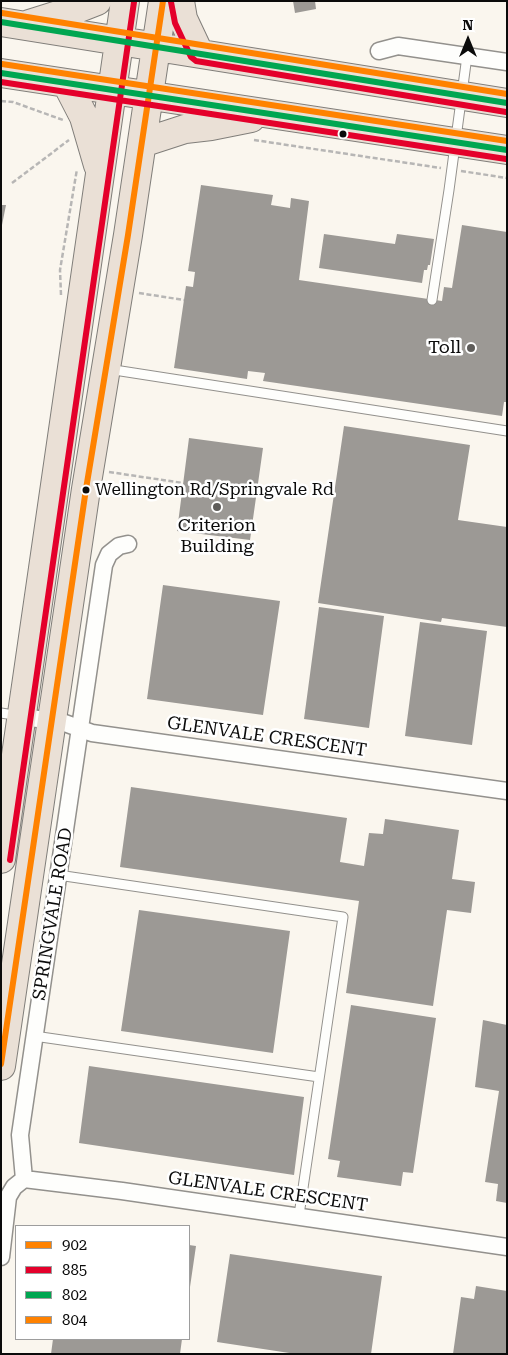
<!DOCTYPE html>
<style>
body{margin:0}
#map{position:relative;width:508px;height:1355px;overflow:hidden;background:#faf6ee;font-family:"Roboto Serif",serif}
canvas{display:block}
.frame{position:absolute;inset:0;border:2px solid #0b0b0b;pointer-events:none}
.legend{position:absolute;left:15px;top:1225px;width:175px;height:115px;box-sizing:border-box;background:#fff;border:1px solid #9d9d9d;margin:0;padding:6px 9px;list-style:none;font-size:15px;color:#0b0b0b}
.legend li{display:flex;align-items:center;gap:10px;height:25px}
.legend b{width:25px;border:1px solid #9d9d9d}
.north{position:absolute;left:443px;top:15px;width:50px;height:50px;-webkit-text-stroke:4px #fff;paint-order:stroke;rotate:0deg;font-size:14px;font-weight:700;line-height:20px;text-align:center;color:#0b0b0b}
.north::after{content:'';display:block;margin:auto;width:18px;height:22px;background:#0b0b0b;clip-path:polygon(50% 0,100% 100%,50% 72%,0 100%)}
</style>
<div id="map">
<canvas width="508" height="1355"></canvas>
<div class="frame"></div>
<ul class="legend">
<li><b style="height:6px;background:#ff8200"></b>902</li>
<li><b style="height:6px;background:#e4002b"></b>885</li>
<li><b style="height:6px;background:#00a651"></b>802</li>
<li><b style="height:6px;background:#ff8200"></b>804</li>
</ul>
<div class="north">N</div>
</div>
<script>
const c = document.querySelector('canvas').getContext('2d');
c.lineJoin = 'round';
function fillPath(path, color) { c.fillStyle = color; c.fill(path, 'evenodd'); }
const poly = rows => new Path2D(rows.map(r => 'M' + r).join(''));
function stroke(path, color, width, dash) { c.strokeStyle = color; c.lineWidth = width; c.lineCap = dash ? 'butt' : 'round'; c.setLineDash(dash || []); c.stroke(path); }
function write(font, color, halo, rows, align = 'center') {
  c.font = font + ' "Roboto Serif",serif'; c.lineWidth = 5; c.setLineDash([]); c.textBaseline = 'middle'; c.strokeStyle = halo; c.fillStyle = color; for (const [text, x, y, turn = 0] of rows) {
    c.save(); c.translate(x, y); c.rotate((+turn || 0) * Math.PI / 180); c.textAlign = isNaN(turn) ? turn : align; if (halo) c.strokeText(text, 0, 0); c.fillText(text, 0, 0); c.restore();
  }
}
fillPath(poly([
 [293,1,315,1,316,9,295,13],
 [201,185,273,195,271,205,290,208,291,198,309,201,299,280,442,301,444,287,452,288,462,225,507,232,507,402,504,402,502,416,263,381,265,373,248,371,247,379,174,368,186,286,193,287,195,272,188,271],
 [1,205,6,205,2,225,1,225],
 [324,234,395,244,397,234,434,239,430,265,428,265,427,270,424,270,422,283,319,268],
 [344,426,470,445,458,520,507,527,507,627,442,618,441,622,318,603],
 [189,438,263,448,250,540,177,531],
 [163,585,280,601,263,715,147,699],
 [319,607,384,616,369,728,304,719],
 [420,622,487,631,472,745,405,736],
 [131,787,347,818,340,862,364,866,369,833,383,834,385,819,459,830,452,879,475,882,471,913,447,910,433,1006,346,993,359,901,120,867],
 [139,910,290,931,273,1053,121,1031],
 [351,1005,436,1018,413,1173,403,1172,401,1186,337,1177,340,1161,328,1159],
 [483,1020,507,1025,507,1203,496,1201,498,1184,485,1182,499,1091,475,1087],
 [89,1066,304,1097,294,1175,79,1143],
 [189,1245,196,1246,190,1287,189,1286],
 [230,1254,382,1276,371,1354,296,1354,217,1342],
 [476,1286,507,1291,507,1354,453,1354,461,1297,474,1299],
 [53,1339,182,1339,180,1354,51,1354]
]), '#9c9995');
const service = poly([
 [432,300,449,190,467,56],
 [108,369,507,431],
 [1,713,20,716],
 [58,875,343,917,299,1215],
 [34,1036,319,1077]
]);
const minor = poly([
 [379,51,398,46,507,62],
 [22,717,62,722,92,733,507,791],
 [24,1179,20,1135,104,565,109,554,119,546,128,544],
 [24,1179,122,1191,507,1247],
 [1,1257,8,1197,14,1187,24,1179]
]);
const trunk = poly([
 [180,1,183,19,199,53],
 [1,22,507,103],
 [29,24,74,10,97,1],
 [1,73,507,150],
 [67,84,84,117,98,165],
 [142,143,185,129,211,126,251,118],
 [1,859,125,1],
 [1,1066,86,489,128,235,163,1]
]);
stroke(service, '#93918d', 11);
stroke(minor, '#93918d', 19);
stroke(trunk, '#807e7a', 30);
stroke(poly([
 [1,101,13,102,63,120],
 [254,140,441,168],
 [461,171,507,178],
 [12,183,69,140],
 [139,293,184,300],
 [61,295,60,270,77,169],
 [109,472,183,483]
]), '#b7b6b5', 2.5, [5, 2.5]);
stroke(service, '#fefefc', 9);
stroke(minor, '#fefefc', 16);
stroke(trunk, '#eae0d6', 28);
stroke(poly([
 [1,1064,86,489,128,235,163,1]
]), '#ff8200', 6);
stroke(poly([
 [171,2,175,23,191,57,196,61,506,112],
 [1,82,506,159],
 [10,860,134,2]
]), '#e4002b', 6);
stroke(poly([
 [1,22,507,103],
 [1,73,507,150]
]), '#00a651', 6);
stroke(poly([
 [2,13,507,94],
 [2,64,507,141]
]), '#ff8200', 6);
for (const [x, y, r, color] of [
 [343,134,4.5,"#0b0b0b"],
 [471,348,5,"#5f5d5a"],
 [86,490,4.5,"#0b0b0b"],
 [217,507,5,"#5f5d5a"]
]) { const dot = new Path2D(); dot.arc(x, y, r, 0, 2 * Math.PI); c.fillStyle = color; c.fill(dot); stroke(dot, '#fff', 2); }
write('17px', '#0b0b0b', '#fff', [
 ["Wellington Rd/Springvale Rd",95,490]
], 'left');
write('18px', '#0b0b0b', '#fff', [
 ["Toll",461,348],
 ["Criterion",217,526,"center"],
 ["Building",217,547,"center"]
], 'right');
write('18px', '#0b0b0b', '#fff', [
 ["GLENVALE CRESCENT",267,737,8],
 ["SPRINGVALE ROAD",53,914,-81],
 ["GLENVALE CRESCENT",268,1192,8]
]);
</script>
